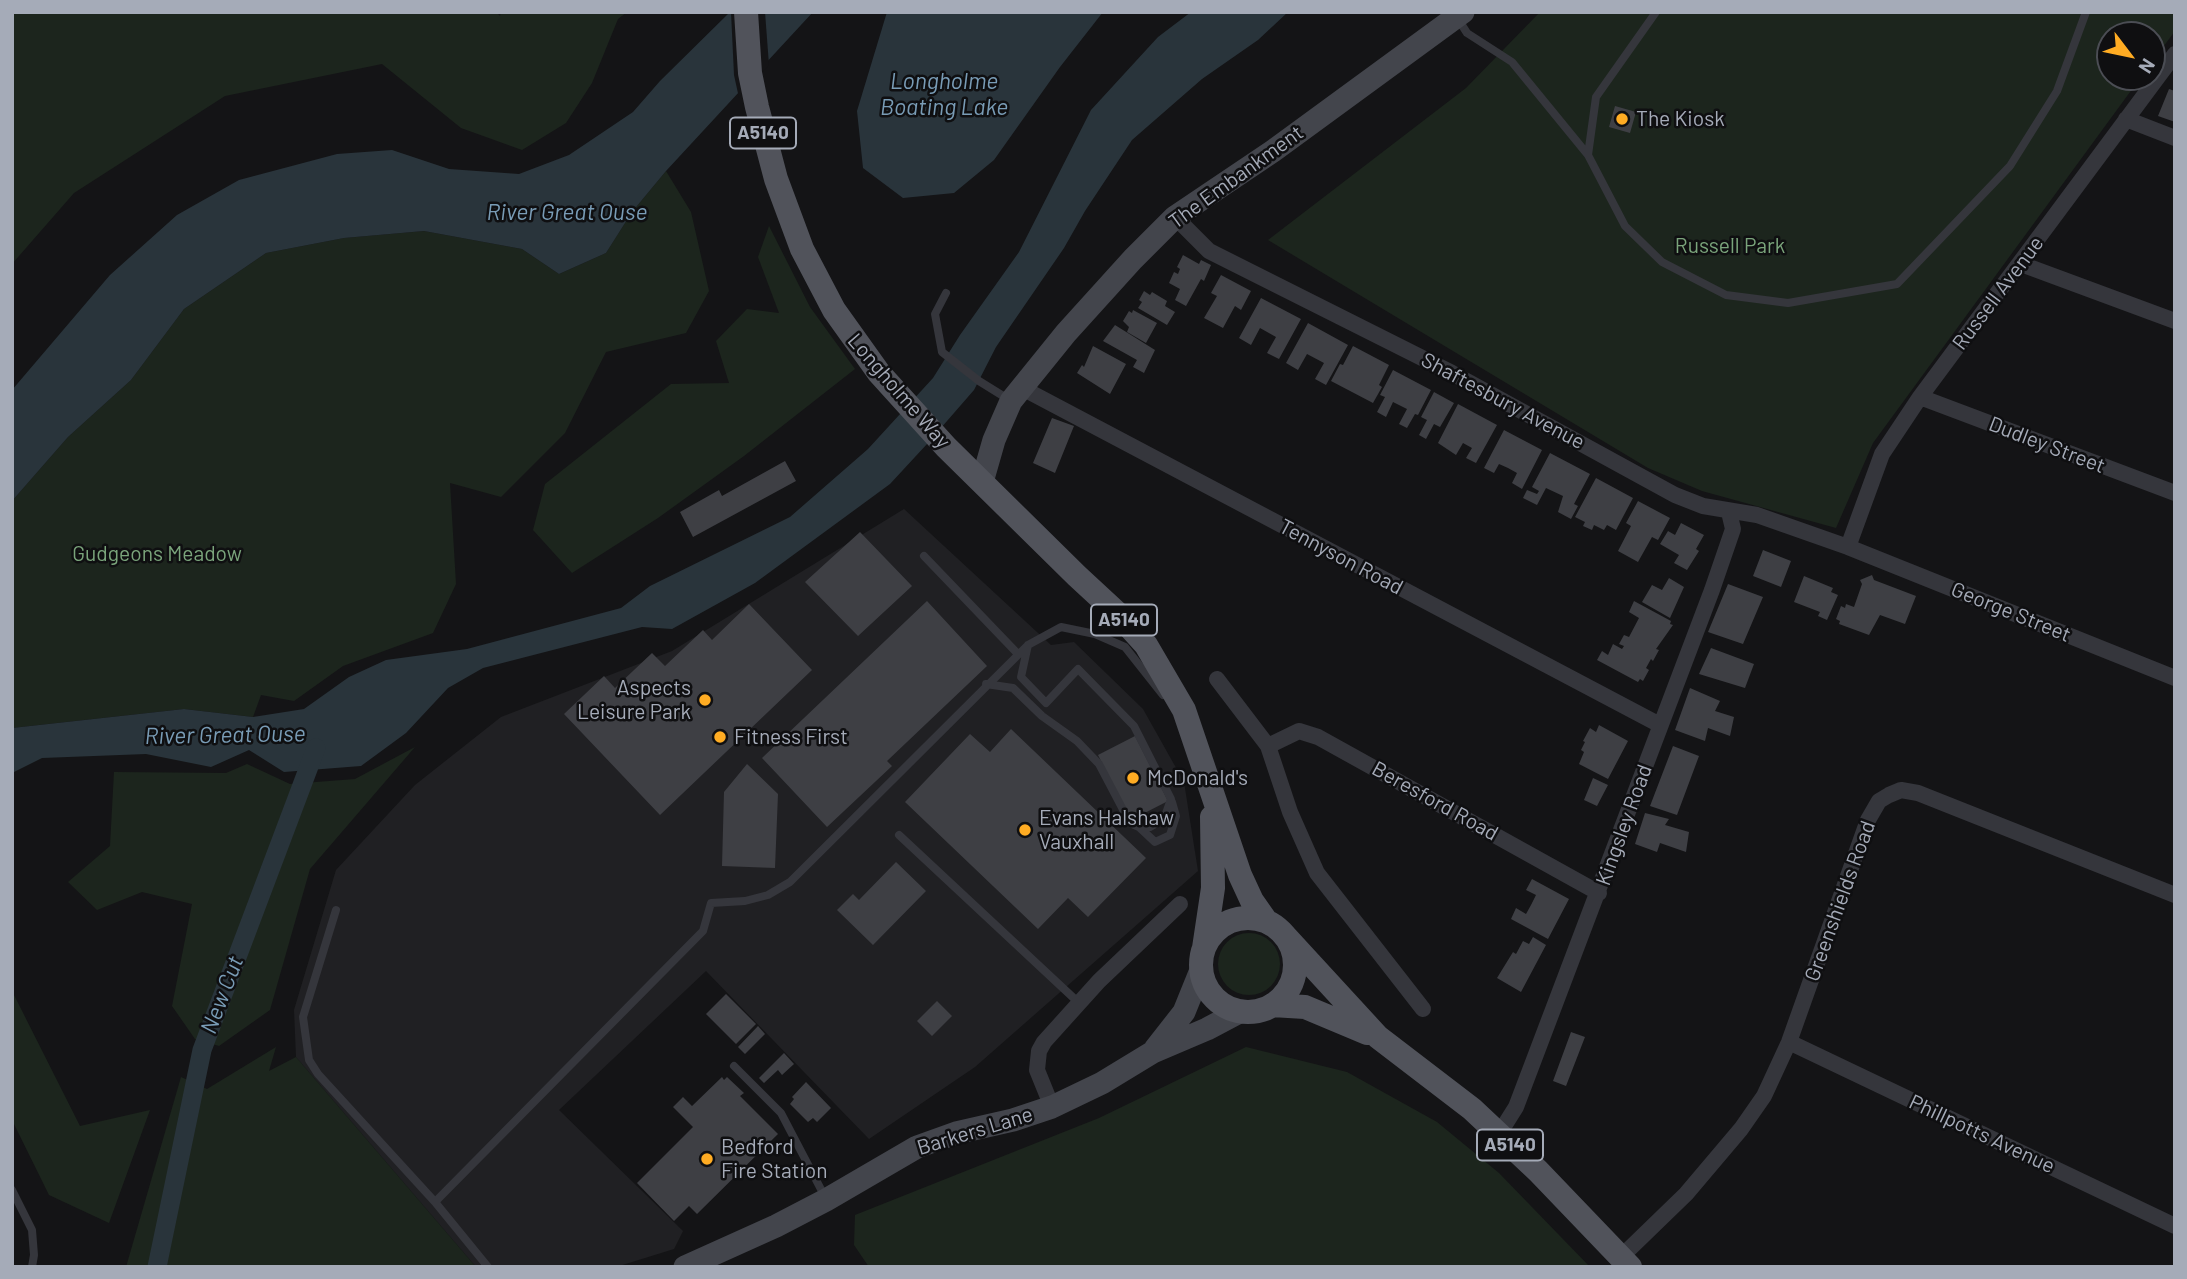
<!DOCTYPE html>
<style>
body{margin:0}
#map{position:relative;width:2187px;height:1279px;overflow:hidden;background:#141416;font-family:Barlow,sans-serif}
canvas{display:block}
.frame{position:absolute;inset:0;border:14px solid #a5abb8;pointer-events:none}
.north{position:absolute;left:2096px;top:21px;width:70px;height:70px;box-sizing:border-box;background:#0f0f11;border:2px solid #4b4d54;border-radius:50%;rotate:122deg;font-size:19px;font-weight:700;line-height:28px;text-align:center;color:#a5abb8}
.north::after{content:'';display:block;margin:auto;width:24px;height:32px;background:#ffac23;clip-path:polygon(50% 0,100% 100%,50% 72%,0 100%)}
</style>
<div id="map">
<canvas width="2187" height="1279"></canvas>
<div class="frame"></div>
<div class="north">N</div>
</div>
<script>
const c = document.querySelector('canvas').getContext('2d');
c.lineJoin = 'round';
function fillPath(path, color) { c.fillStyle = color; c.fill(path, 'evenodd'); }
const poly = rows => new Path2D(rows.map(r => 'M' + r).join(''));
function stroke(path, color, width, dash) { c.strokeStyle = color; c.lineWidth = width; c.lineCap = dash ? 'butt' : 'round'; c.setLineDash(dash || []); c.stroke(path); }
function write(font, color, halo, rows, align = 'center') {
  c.font = font + ' Barlow,sans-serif'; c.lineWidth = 5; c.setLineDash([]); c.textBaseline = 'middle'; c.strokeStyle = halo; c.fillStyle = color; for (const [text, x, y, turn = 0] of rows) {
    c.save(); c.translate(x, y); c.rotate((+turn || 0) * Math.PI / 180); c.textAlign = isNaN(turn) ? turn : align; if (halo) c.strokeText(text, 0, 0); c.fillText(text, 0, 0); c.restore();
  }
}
fillPath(poly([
 [904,509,1051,645,1074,642,1143,709,1184,782,1198,871,975,1067,869,1139,706,971,559,1110,683,1231,674,1249,616,1267,476,1267,296,1057,294,1010,336,870,415,785,501,717,672,651]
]), '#202023');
fillPath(poly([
 [12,12,496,12,500,16,501,12,627,12,618,19,592,83,566,123,522,150,461,128,382,64,225,96,74,193,12,264],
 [1540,12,2175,12,2175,31,2152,62,2152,35,2110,35,2110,77,2141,77,1873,443,1836,528,1702,491,1648,468,1268,240,1466,88],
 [666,171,691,212,709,291,686,333,606,352,565,433,501,497,450,483,456,584,433,633,343,666,294,701,261,695,253,717,184,709,12,728,12,501,68,437,131,380,184,309,266,253,344,238,378,235,424,231,522,249,559,274,606,253,632,212],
 [769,226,810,307,855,369,744,456,658,518,572,573,533,530,545,484,671,384,729,383,716,341,747,309,779,313,758,257],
 [415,747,310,869,270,1010,219,1046,195,1039,172,1006,192,904,142,892,97,910,68,882,110,846,114,772,226,773,247,764,290,784,355,779],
 '1218 964a31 31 0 1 1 62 0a31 31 0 1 1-62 0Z',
 [12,991,80,1126,150,1110,109,1223,49,1195,12,1120],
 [276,1047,269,1071,296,1057,476,1267,126,1267,181,1077,207,1089],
 [1246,1047,1347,1072,1437,1122,1499,1173,1590,1267,869,1267,854,1245,855,1215,1099,1118]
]), '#1c251d');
fillPath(poly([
 [730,12,813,12,666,171,632,212,606,253,559,274,522,249,424,231,344,238,266,253,184,309,131,380,68,437,12,501,12,390,110,275,177,215,239,180,337,154,392,150,449,169,519,174,569,155,633,112,660,81],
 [887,12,1103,12,1060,67,994,160,954,193,903,198,863,168,857,111],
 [1191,12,1288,12,1258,40,1202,79,1132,140,1085,211,1064,248,996,347,974,390,927,444,890,484,755,583,672,629,642,627,483,668,448,688,406,733,361,766,284,772,249,750,211,767,146,754,42,758,12,773,12,728,184,709,253,717,304,709,349,677,386,660,467,649,621,608,650,586,790,517,868,449,933,378,960,335,1019,252,1091,110,1158,37]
]), '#29343b');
fillPath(poly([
 [731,12,765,12,769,65,739,98,734,75]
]), '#141416');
stroke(poly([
 [157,1267,202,1050,316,748]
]), '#29343b', 19);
fillPath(poly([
 [2169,89,2175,91,2175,122,2158,116],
 [1615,106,1636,112,1630,133,1609,127],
 [1183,255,1199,264,1201,260,1211,265,1204,281,1201,279,1186,306,1175,300,1180,289,1169,283,1174,272,1178,274,1180,269,1177,267],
 [1221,275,1251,291,1241,310,1235,306,1223,328,1204,318,1217,296,1211,293],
 [1144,291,1150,295,1152,292,1167,301,1165,306,1175,312,1167,325,1138,308,1142,302,1139,300],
 [1261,298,1301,319,1279,359,1267,353,1276,337,1260,328,1251,345,1239,338],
 [1133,310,1157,323,1146,343,1127,332,1129,327,1123,321,1129,311,1132,313],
 [1308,323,1348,345,1326,385,1315,379,1324,363,1307,354,1298,370,1286,363],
 [1115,325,1155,350,1144,373,1133,367,1137,360,1103,341],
 [1093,346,1126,364,1110,394,1077,373,1082,365,1084,367],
 [1353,346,1389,365,1379,385,1382,387,1373,403,1331,381,1340,364,1343,365],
 [1393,370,1431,390,1418,415,1415,414,1407,428,1399,424,1407,409,1393,402,1386,417,1377,412,1385,397,1380,395],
 [1434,392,1454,403,1440,427,1434,424,1426,439,1419,435,1427,420,1421,417],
 [1458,404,1497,425,1476,463,1466,458,1472,448,1463,443,1456,455,1438,443],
 [1052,418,1074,426,1055,473,1033,463],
 [1504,430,1542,450,1522,489,1512,483,1517,473,1508,468,1499,464,1494,473,1484,468],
 [1550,453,1590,474,1574,504,1578,506,1571,519,1558,512,1563,496,1546,488,1537,505,1523,498,1527,490,1537,494,1539,491,1532,487],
 [785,461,796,481,693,537,680,512,719,490,722,496],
 [1596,478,1633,498,1616,530,1607,525,1604,530,1594,525,1592,530,1583,526,1585,522,1575,517],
 [1638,501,1670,518,1658,540,1652,537,1638,562,1618,551,1631,526,1626,523],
 [1681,523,1704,535,1696,549,1699,551,1687,570,1674,563,1679,555,1660,544,1668,531,1675,535],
 [860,532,912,586,858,636,805,582],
 [1763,550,1791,561,1781,587,1753,576],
 [1872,575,1874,580,1916,596,1905,624,1880,615,1869,635,1839,624,1840,621,1836,619,1841,606,1845,608,1846,604,1854,607,1862,584,1860,580],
 [1804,576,1833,588,1831,592,1838,595,1827,620,1818,616,1820,612,1794,602],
 [1669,578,1684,587,1670,618,1642,602,1652,585,1662,590],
 [1728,584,1763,597,1743,644,1708,632],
 [927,601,987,666,887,761,892,766,827,827,762,758],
 [1634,601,1671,621,1670,624,1673,625,1656,649,1659,650,1653,661,1651,659,1646,668,1649,670,1643,681,1640,679,1638,682,1597,660,1602,651,1608,655,1613,644,1622,649,1624,646,1619,644,1624,635,1629,637,1639,618,1629,612],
 [749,604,812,670,660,815,564,714,604,676,615,688,652,653,665,666,703,630,712,640],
 [1711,648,1754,664,1745,688,1699,674],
 [1690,688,1720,701,1715,711,1734,717,1730,736,1708,728,1705,741,1675,730],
 [1599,725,1628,741,1608,779,1579,764,1584,752,1581,750,1585,742,1583,741,1590,728,1596,732],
 [1011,729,1146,858,1088,917,1068,898,1038,929,905,802,970,734,990,752],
 [1135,736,1168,801,1131,820,1098,755],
 [1673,746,1699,756,1677,815,1650,806],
 [747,764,778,794,775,868,722,866,724,792],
 [1593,778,1608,785,1597,806,1584,800],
 [1645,813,1669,819,1665,825,1689,832,1686,852,1660,843,1657,852,1635,844],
 [896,862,926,891,873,945,837,910,853,894,859,900],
 [1532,879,1569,899,1548,939,1511,919,1516,908,1526,914,1531,905,1536,895,1526,890],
 [1533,937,1546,945,1521,992,1497,978,1513,952,1516,954,1523,941,1529,944],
 [726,994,756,1024,736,1044,706,1014],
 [937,1001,952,1016,932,1036,917,1021],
 [758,1026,765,1034,745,1054,738,1047],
 [1571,1032,1585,1037,1566,1086,1553,1081],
 [784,1053,794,1064,782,1075,778,1070,764,1083,759,1078],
 [722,1077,724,1080,727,1077,744,1093,740,1096,778,1134,697,1214,689,1206,674,1221,637,1183,693,1127,673,1107,683,1097,692,1106],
 [806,1082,831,1108,817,1122,813,1118,808,1122,790,1104,794,1099,792,1097]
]), '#3e3f44');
stroke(poly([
 [1656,12,1596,97,1588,155,1625,226,1662,262,1726,295,1788,303,1897,284,2010,166,2057,91,2086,12],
 [1458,19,1467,33,1512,62,1588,155],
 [946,293,935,314,942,352,979,381,1008,399],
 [924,556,1017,653],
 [986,684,1013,688,1042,716,1077,741,1099,764,1130,823,1139,827,1150,827,1164,819,1171,799,1134,726,1078,669,1046,703,1021,677,1028,645],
 [1139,827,1155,842,1170,835,1176,816,1172,802],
 [899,835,1079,1003],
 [336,910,303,1017,309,1060,318,1074,435,1202,488,1267],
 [734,1066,781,1113,825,1197],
 [12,1190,32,1230,34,1255,32,1267],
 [435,1202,703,931,711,903,745,901,768,895,790,882,1028,645,1061,627,1095,634,1125,647,1163,695]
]), '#35363c', 8);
stroke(poly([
 [2126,119,2175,138],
 [1175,217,1209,251,1452,373,1675,495,1703,506,1757,515,1848,547,2175,678],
 [2021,264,2175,321],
 [1022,388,1660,725],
 [1920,397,2175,493],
 [1848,547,1882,454,1920,397,2175,54],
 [1217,679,1268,746],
 [1423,1009,1317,873,1290,812,1268,746,1299,731,1318,737,1599,893],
 [1789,1042,2175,1226],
 [1052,1107,1037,1070,1039,1051,1044,1042,1099,981,1180,904],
 [1499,1134,1516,1107,1712,590,1733,529,1729,512],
 [1621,1257,1686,1194,1741,1129,1764,1096,1789,1042,1868,820,1879,801,1889,795,1901,790,1918,793,2175,895]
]), '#35363c', 16);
stroke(poly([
 [982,482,994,440,1011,401,1066,333,1133,259,1175,217,1273,151,1463,12],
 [1155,1049,1184,1012,1201,970],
 [685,1267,776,1226,826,1200,917,1147,956,1133,1013,1120,1052,1107,1102,1083,1153,1052,1207,1029,1241,1011]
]), '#43454c', 23);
stroke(poly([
 [746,12,750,73,757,107,776,179,802,249,834,310,879,373,946,447,1077,576,1117,613,1146,645,1184,710,1240,875,1252,901,1266,921],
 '1201 965a47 47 0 1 1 94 0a47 47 0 1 1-94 0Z',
 [1287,938,1378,1037,1472,1109,1538,1171,1630,1267],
 [1204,948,1213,888,1212,817],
 [1272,1005,1305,1007,1367,1033]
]), '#51535b', 24);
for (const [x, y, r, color] of [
 [1622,119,7,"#ffac23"],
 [705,700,7,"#ffac23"],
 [720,737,7,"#ffac23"],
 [1133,778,7,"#ffac23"],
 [1025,830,7,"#ffac23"],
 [707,1159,7,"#ffac23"]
]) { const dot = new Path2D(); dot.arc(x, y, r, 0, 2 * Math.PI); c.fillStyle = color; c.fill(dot); stroke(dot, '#0f0f11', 2.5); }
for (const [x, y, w] of [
 [763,133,66],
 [1124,620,66],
 [1510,1145,66]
]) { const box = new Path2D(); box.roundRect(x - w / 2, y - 15.5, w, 31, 5); c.fillStyle = '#0f0f11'; c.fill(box); stroke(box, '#a5abb8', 2); }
write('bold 19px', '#a5abb8', null, [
 ["A5140",763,133],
 ["A5140",1124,620],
 ["A5140",1510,1145]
]);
write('21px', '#a5abb8', '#0f0f11', [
 ["The Kiosk",1636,119],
 ["Aspects",691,688,"right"],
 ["Leisure Park",691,712,"right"],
 ["Fitness First",734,737],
 ["McDonald's",1147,778],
 ["Evans Halshaw",1039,818],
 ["Vauxhall",1039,842],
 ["Bedford",721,1147],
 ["Fire Station",721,1171]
], 'left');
write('21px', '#a5abb8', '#0f0f11', [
 ["The Embankment",1236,177,-36],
 ["Russell Avenue",1998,293,-53],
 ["Longholme Way",899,391,49],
 ["Shaftesbury Avenue",1503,401,28],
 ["Dudley Street",2047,445,21],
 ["Tennyson Road",1341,557,28],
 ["George Street",2011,612,22],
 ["Beresford Road",1435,801,29],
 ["Kingsley Road",1624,825,-70],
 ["Greenshields Road",1840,901,-70],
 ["Barkers Lane",975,1131,-17],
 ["Phillpotts Avenue",1982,1134,25]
]);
write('21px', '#7aa47b', '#0f0f11', [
 ["Russell Park",1730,246],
 ["Gudgeons Meadow",157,554]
]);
write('italic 23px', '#799cb6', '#0f0f11', [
 ["Longholme",944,81],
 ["Boating Lake",944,107],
 ["River Great Ouse",567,212],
 ["River Great Ouse",225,735,-1],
 ["New Cut",222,995,-69]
]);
</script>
